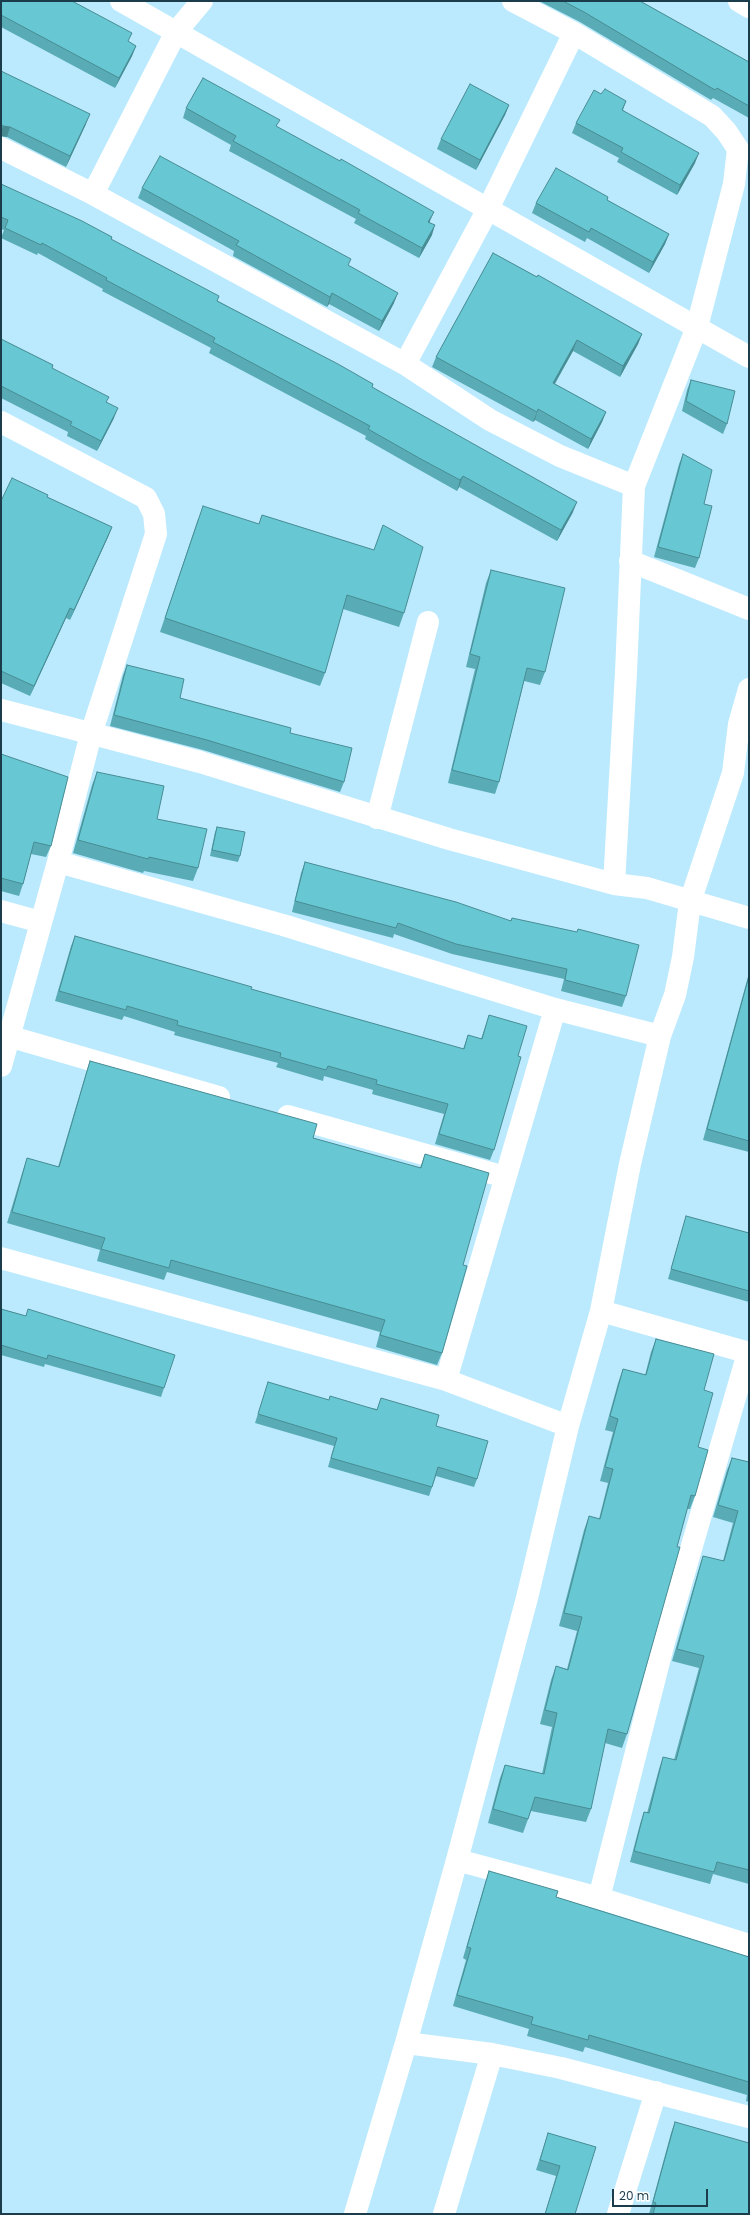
<!DOCTYPE html>
<style>
body{margin:0}
#map{position:relative;width:750px;height:2215px;overflow:hidden;background:#bbeafe;font-family:Poppins,sans-serif}
canvas{display:block}
.frame{position:absolute;inset:0;border:2px solid #1b3d4b;pointer-events:none}
.scale{position:absolute;left:612px;top:2189px;width:96px;height:18px;box-sizing:border-box;border:2px solid #1b3d4b;border-top:0;padding-left:5px;font-size:12px;line-height:14px;white-space:nowrap;color:#1b3d4b;-webkit-text-stroke:3px #fff;paint-order:stroke}
</style>
<div id="map">
<canvas width="750" height="2215"></canvas>
<div class="frame"></div>
<div class="scale">20 m</div>
</div>
<script>
const c = document.querySelector('canvas').getContext('2d');
c.lineJoin = 'round';
const poly = rows => new Path2D(rows.map(r => 'M' + r).join(''));
function stroke(path, color, width, dash) { c.strokeStyle = color; c.lineWidth = width; c.lineCap = dash ? 'butt' : 'round'; c.setLineDash(dash || []); c.stroke(path); }
function fillPath(path, color) { c.fillStyle = color; c.fill(path, 'evenodd'); }
stroke(poly([
 [121,1,749,357],
 [513,1,574,33,712,116,726,131,738,149,734,184,697,327,634,486],
 [739,1,749,7],
 [1,148,93,194,405,364,490,420,560,456,634,486,626,672,614,884],
 [93,194,176,32,202,1],
 [405,364,488,209,574,33],
 [1,422,146,498,154,514,156,534,91,734,58,862,1,1066],
 [630,561,749,609],
 [1,710,200,762,449,839,614,884,647,888,749,918],
 [377,818,428,622],
 [58,862,283,925,555,1009,660,1036],
 [1,911,41,922],
 [8,1036,219,1097],
 [288,1116,505,1177],
 [1,1258,446,1380,568,1426],
 [601,1311,749,1353],
 [446,1380,555,1009],
 [457,1860,599,1898,749,1945],
 [599,1898,664,1642,748,1353],
 [406,2043,492,2054,561,2068,749,2117],
 [355,2214,406,2043,457,1860,527,1598,568,1426,601,1311,630,1164,660,1036,675,995,683,957,690,902,733,773,739,724,749,689],
 [444,2214,492,2054],
 [618,2214,656,2092]
]), '#fff', 22);
fillPath(poly([
 [1,1,129,42,136,46,132,56,115,88,1,27],
 [539,1,640,1,749,62,749,118,713,98,711,100,580,22],
 [1,71,86,124,66,167,7,137,1,136],
 [601,94,626,101,623,110,695,163,677,195,617,162,619,158,572,133,576,123],
 [509,105,505,115,476,170,437,149,441,139],
 [186,108,277,127,430,221,430,223,432,235,419,258,354,223,356,219,229,151,231,145,183,118],
 [1,184,112,237,111,240,218,301,373,384,372,387,573,512,557,541,459,487,457,491,416,468,365,439,366,436,209,353,211,348,102,291,103,289,38,253,37,255,1,238,4,230,1,229],
 [142,188,349,266,394,303,379,331,329,304,327,307,233,256,234,251,138,198],
 [608,197,607,200,669,234,665,244,649,273,587,238,585,242,532,213,536,203],
 [493,253,642,334,638,344,620,377,573,351,555,384,606,412,602,422,588,449,535,420,533,422,432,367,436,357],
 [1,339,53,365,52,368,107,402,114,418,97,451,67,436,68,432,1,398],
 [691,380,727,424,723,434,682,411,687,390],
 [683,454,704,504,699,558,695,568,654,557,679,464],
 [47,497,112,527,108,537,70,620,66,618,30,696,1,683,1,501],
 [262,515,374,550,383,525,404,613,399,627,343,609,325,673,320,686,160,632,198,519,259,524],
 [491,570,545,672,540,685,524,681,499,782,495,794,448,783,475,669,466,667,486,583],
 [127,665,180,698,290,733,344,782,340,792,203,750,110,726,123,675],
 [1,754,51,846,46,857,31,854,23,884,19,896,1,891],
 [97,772,157,819,198,868,193,881,144,871,143,873,73,853,92,785],
 [217,827,240,856,238,862,210,856,215,832],
 [305,862,510,921,512,918,626,996,622,1007,561,991,564,979,452,954,394,934,393,938,292,912,301,873],
 [75,936,251,989,463,1049,468,1035,481,1039,489,1015,518,1056,494,1150,490,1160,435,1144,444,1114,372,1094,373,1090,324,1076,323,1081,276,1067,278,1063,174,1035,175,1032,124,1016,122,1020,55,1001,71,946],
 [749,973,749,1152,703,1140],
 [90,1061,313,1138,420,1168,425,1154,463,1265,442,1353,437,1365,376,1347,380,1332,167,1272,164,1280,97,1261,100,1250,7,1223,23,1170,27,1158,58,1167,86,1073],
 [686,1216,749,1233,749,1302,668,1279,683,1226],
 [1,1309,26,1316,28,1309,164,1388,161,1397,45,1364,44,1367,1,1355],
 [656,1339,704,1390,698,1447,695,1496,690,1509,687,1509,627,1734,622,1748,605,1743,591,1809,586,1822,531,1811,523,1833,488,1823,500,1778,505,1765,542,1774,552,1727,540,1724,551,1680,556,1666,567,1669,577,1631,559,1626,584,1530,589,1516,599,1519,608,1483,600,1481,613,1432,605,1430,618,1383,623,1369,645,1375,651,1352],
 [268,1382,328,1400,377,1409,381,1398,436,1426,477,1479,474,1487,436,1476,429,1496,328,1467,334,1446,255,1423],
 [732,1458,749,1462,749,1884,713,1874,710,1884,630,1862,640,1824,644,1812,647,1813,659,1769,663,1757,674,1760,699,1668,672,1661,699,1568,703,1556,723,1561,733,1523,713,1517,727,1470],
 [489,1871,556,1897,749,1957,749,2102,746,2101,747,2095,585,2047,583,2052,527,2036,529,2029,453,2006,466,1960,463,1958,485,1883],
 [675,2122,749,2214,649,2214,671,2133],
 [548,2133,596,2147,575,2214,545,2214,556,2176,536,2170]
]), '#59acb5');
fillPath(poly([
 [136,46,132,56,115,88,119,78],
 [509,105,505,115,476,170,480,160],
 [90,114,86,124,66,167,70,156],
 [3,126,10,127,7,137,1,136,1,131],
 [699,153,695,163,677,195,680,185],
 [434,212,430,221,425,232,428,222],
 [435,225,432,235,419,258,422,248],
 [669,234,665,244,649,273,653,262],
 [332,293,329,304,327,307,330,297],
 [398,293,394,303,379,331,382,321],
 [642,334,638,344,620,377,623,366],
 [577,340,573,351,549,393,553,383],
 [118,408,114,418,97,451,101,441],
 [538,409,535,420,533,422,537,412],
 [606,412,602,422,588,449,591,439],
 [463,476,459,487,457,491,460,480],
 [577,502,573,512,557,541,561,530],
 [112,527,108,537,70,620,74,610],
 [70,608,66,618,30,696,34,686]
]), '#488c94');
const building = poly([
 [1,1,72,1,132,33,128,41,136,46,119,78,1,15,1,1],
 [563,1,640,1,749,62,749,106,717,88,715,90,584,12,563,1],
 [1,71,90,114,70,156,10,127,3,126,1,124,1,71],
 [203,78,280,120,276,126,340,161,341,159,434,212,428,222,435,225,422,248,358,213,360,210,233,141,236,136,186,108,203,78],
 [470,84,509,105,480,160,441,139,470,84],
 [605,89,626,101,622,110,699,153,680,185,621,152,623,148,576,123,594,90,601,94,605,89],
 [160,156,351,259,348,265,398,293,382,321,332,293,330,297,236,245,239,241,142,188,160,156],
 [556,168,608,197,607,200,669,234,653,262,591,228,589,232,536,203,556,168],
 [1,184,82,221,112,237,111,239,219,296,217,301,338,364,373,384,372,387,577,502,561,530,463,476,460,480,419,458,368,429,370,426,213,342,215,338,106,280,107,278,42,243,41,245,5,228,8,220,1,217,1,184],
 [493,253,537,277,538,275,642,334,623,366,577,340,553,383,606,412,591,439,538,409,537,412,436,357,493,253],
 [1,339,53,365,52,368,109,397,106,402,118,408,101,441,70,425,72,422,1,386,1,339],
 [691,380,735,391,727,424,686,401,691,380],
 [683,454,712,470,704,504,712,506,699,558,658,547,683,454],
 [12,478,48,495,47,497,112,527,74,610,70,608,34,686,1,671,1,501,12,478],
 [203,506,259,524,262,515,374,550,383,525,423,547,404,613,347,595,325,673,165,618,203,506],
 [491,570,565,588,545,672,527,668,499,782,452,770,480,657,470,654,491,570],
 [127,665,184,679,180,698,291,728,290,733,352,748,344,782,207,740,114,715,127,665],
 [1,754,68,777,51,846,34,842,23,884,1,878,1,754],
 [97,772,164,786,157,819,207,829,198,868,149,857,148,859,78,840,97,772],
 [217,827,245,832,240,856,212,850,217,827],
 [305,862,456,902,511,921,512,918,577,932,578,929,639,945,626,996,565,980,567,969,456,944,398,923,396,928,295,901,305,862],
 [75,936,252,987,251,989,464,1049,468,1035,482,1039,489,1015,527,1026,518,1056,521,1057,494,1150,439,1134,448,1104,376,1084,377,1080,328,1066,326,1070,280,1057,281,1053,177,1025,178,1021,127,1006,126,1010,59,991,75,936],
 [749,976,749,1141,707,1129,749,976],
 [90,1061,317,1124,313,1138,421,1168,425,1154,489,1173,463,1265,467,1266,442,1353,380,1335,385,1320,171,1260,169,1268,101,1249,105,1238,12,1212,27,1158,59,1167,90,1061],
 [686,1216,749,1233,749,1291,671,1269,686,1216],
 [1,1309,26,1316,28,1309,175,1355,164,1388,48,1355,47,1359,1,1345,1,1309],
 [656,1339,714,1354,704,1390,713,1393,698,1447,708,1450,695,1496,691,1495,677,1547,680,1547,627,1734,608,1729,591,1809,535,1797,528,1819,493,1809,505,1765,544,1774,557,1713,545,1710,556,1666,568,1670,582,1617,564,1613,589,1516,600,1519,613,1469,605,1467,618,1419,610,1416,623,1369,646,1375,656,1339],
 [268,1382,329,1400,330,1396,377,1410,381,1398,439,1415,436,1426,488,1441,477,1479,438,1467,432,1487,331,1458,337,1438,258,1414,268,1382],
 [732,1458,749,1462,749,1870,717,1862,714,1872,634,1851,644,1812,649,1813,663,1757,676,1760,704,1656,677,1649,703,1556,724,1561,738,1511,718,1505,732,1458],
 [489,1871,558,1891,556,1897,749,1957,749,2082,589,2035,588,2040,531,2024,533,2017,457,1995,471,1948,467,1947,489,1871],
 [675,2122,749,2143,749,2214,653,2214,656,2203,653,2202,675,2122],
 [548,2133,596,2147,575,2214,545,2214,560,2166,540,2160,548,2133]
]);
fillPath(building, '#67c8d3');
stroke(building, '#488c94', 1);
</script>
